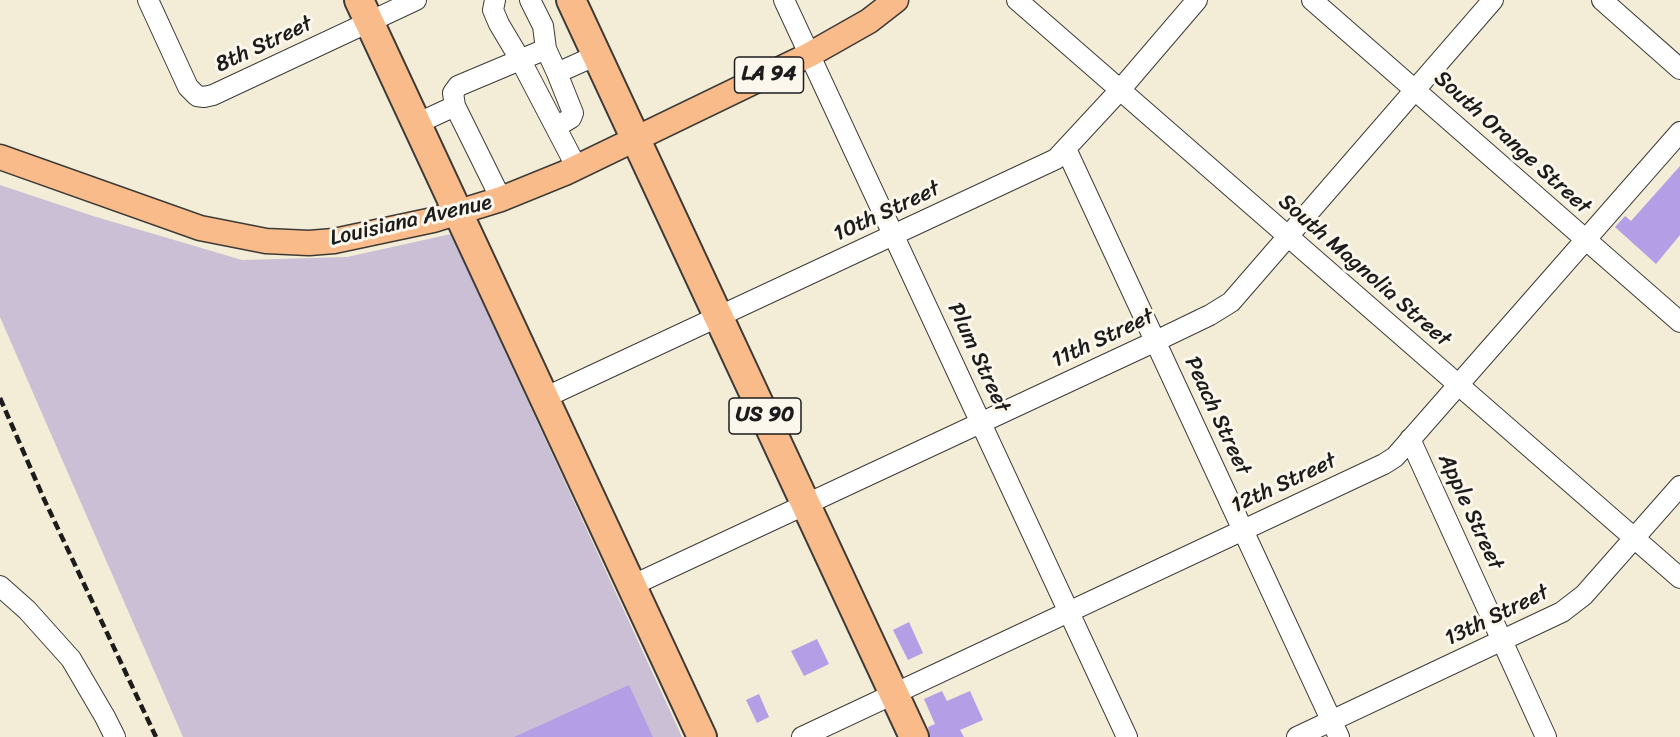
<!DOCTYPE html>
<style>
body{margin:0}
canvas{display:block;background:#f3ecd6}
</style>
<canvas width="1680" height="737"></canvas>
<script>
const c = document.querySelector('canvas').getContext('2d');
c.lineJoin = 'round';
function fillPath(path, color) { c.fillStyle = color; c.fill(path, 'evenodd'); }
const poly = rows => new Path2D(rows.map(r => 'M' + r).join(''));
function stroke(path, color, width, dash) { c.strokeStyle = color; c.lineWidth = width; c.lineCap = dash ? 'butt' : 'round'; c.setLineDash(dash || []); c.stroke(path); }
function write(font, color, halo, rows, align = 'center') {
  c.font = font + ' Sriracha,sans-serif'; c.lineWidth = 6; c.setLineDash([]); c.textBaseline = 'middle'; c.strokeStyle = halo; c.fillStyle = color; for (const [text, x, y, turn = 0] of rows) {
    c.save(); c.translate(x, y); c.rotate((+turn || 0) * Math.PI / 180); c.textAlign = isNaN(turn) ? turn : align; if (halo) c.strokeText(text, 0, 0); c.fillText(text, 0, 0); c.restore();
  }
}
fillPath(poly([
 [0,185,93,216,242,260,347,257,451,234,682,737,183,737,0,317]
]), '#cbbfd5');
fillPath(poly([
 [1680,166,1680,235,1656,264,1615,227,1625,216,1631,221],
 [909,622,923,653,908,660,893,630],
 [817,639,829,664,804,676,791,651],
 [629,685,653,737,514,737],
 [942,691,947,701,970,691,983,720,960,730,964,737,930,737,928,727,935,724,924,699],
 [759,694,769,717,757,723,746,700]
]), '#b49fe7');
const minor = poly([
 [148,0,188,87,197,96,204,97,213,95,416,0],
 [495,0,493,10,499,24,521,61,577,168],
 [530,0,543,26,546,49],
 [784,0,1127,737],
 [1017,0,1680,578],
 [1312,0,1680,322],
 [1602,0,1680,69],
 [416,124,455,106],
 [556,127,571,118,573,113,557,73],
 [1066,149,1339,737],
 [501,199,455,106,453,93,458,86,546,49,557,73,597,55],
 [544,398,1056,159,1120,90,1197,0],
 [1410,439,1546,737],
 [0,586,27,610,71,659,105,717,115,737],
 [631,586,1156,341,1210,315,1231,302,1493,0],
 [802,737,1384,464,1395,457,1680,132],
 [1297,737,1562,612,1584,595,1680,486]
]);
const major = poly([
 [0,157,200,228,266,241,309,243,334,241,433,220,501,199,565,173,809,55,869,21,896,0]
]);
const highway = poly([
 [359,0,702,737],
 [571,0,914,737]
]);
stroke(minor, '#3c3b38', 22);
stroke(major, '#3c3b38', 27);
stroke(highway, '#3c3b38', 32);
stroke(minor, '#fff', 20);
stroke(major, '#fabb8b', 24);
stroke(highway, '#fabb8b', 28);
stroke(poly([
 [0,398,44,499,156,737]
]), '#1c1c1c', 4.5, [9, 4.5]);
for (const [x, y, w] of [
 [769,75,69],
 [765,416,72]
]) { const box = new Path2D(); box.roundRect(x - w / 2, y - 18, w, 36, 4.5); c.fillStyle = '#fbf7ec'; c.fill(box); stroke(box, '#1c1c1c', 1.5); }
write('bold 21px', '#1c1c1c', null, [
 ["LA 94",769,75],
 ["US 90",765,416]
]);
write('22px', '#1c1c1c', '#fbf7ec', [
 ["8th Street",264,45,-25],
 ["South Orange Street",1512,143,42],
 ["10th Street",887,212,-25],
 ["Louisiana Avenue",411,221,-13],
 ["South Magnolia Street",1364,271,41],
 ["11th Street",1103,339,-25],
 ["Plum Street",978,358,65],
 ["Peach Street",1217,416,65],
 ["12th Street",1284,484,-25],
 ["Apple Street",1470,512,65],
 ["13th Street",1497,616,-26]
]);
</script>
